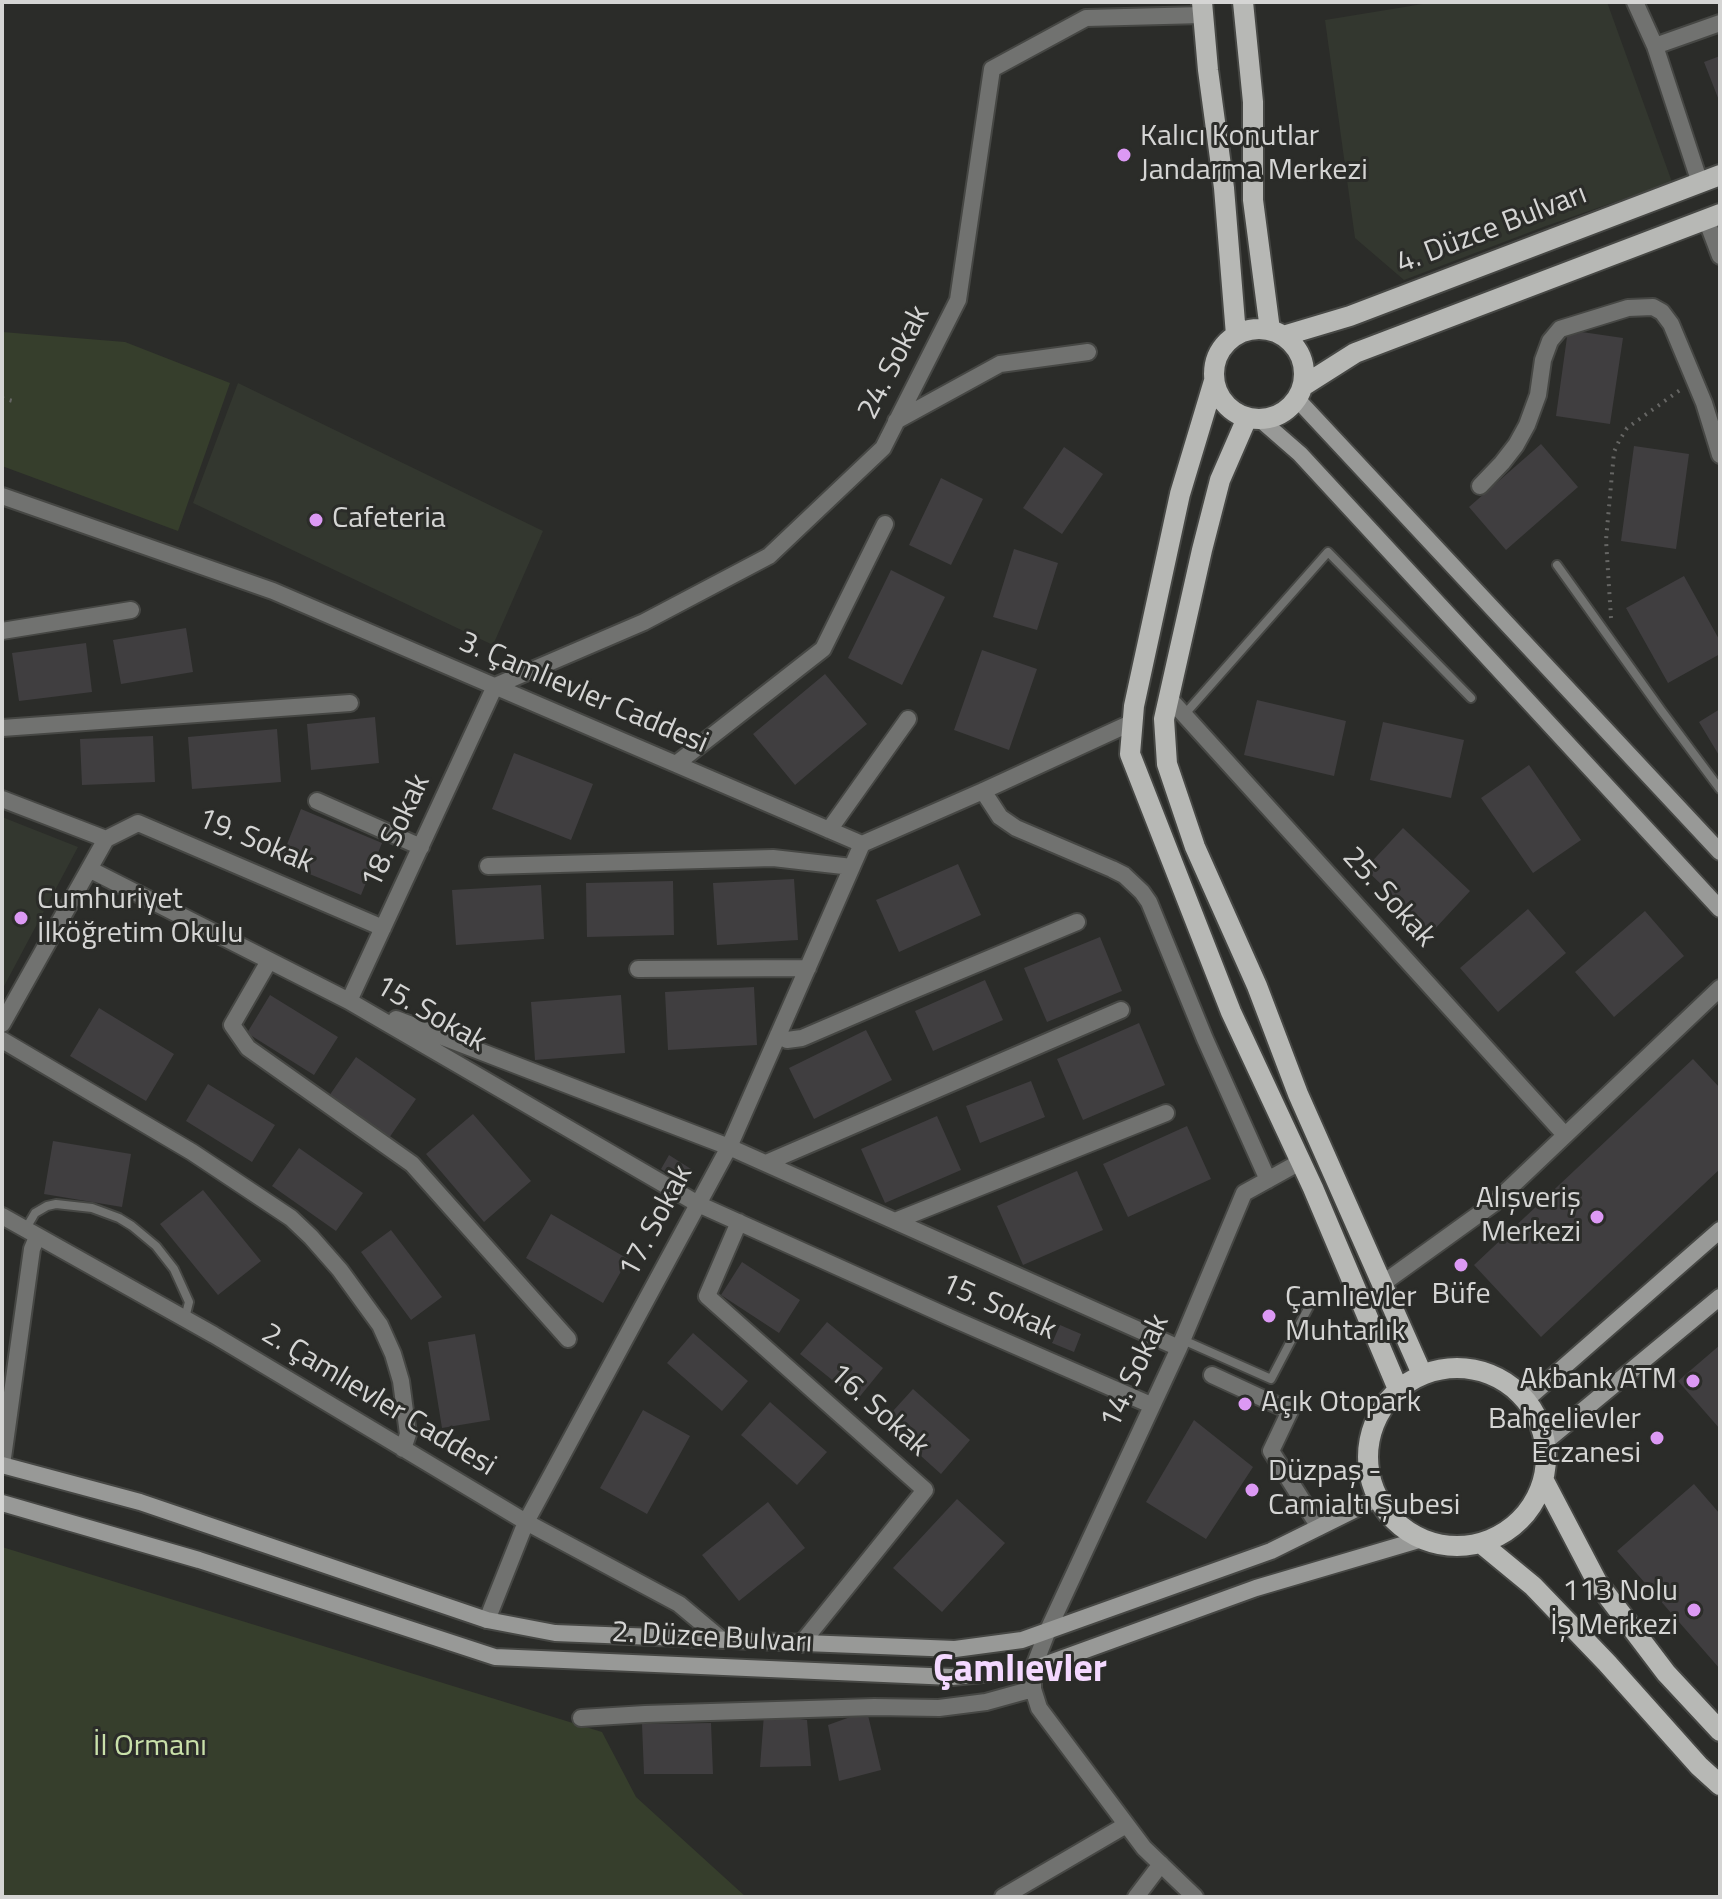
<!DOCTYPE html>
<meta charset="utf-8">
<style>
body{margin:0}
#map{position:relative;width:1722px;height:1899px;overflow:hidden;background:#2b2c29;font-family:"Titillium Web",sans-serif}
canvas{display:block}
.frame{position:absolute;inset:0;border:4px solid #d5d5d4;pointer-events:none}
</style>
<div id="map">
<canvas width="1722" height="1899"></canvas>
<div class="frame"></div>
</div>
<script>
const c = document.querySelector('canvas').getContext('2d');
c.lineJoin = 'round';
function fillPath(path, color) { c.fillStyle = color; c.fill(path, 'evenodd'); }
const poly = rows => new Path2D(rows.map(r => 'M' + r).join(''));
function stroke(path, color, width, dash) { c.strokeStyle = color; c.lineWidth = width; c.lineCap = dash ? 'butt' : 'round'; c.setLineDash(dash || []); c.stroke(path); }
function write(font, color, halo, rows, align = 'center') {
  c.font = font + ' "Titillium Web",sans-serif'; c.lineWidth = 6; c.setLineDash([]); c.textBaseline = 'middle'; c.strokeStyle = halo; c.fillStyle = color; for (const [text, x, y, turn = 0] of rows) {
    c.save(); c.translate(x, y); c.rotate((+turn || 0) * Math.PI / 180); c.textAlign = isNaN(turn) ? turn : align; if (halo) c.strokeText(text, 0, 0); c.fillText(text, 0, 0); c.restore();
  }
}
fillPath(poly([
 [1435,2,1607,2,1672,182,1546,226,1404,280,1355,238,1325,20],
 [238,383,543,531,493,645,193,503],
 [2,817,78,847,2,990]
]), '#33372f');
fillPath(poly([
 [2,332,125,342,230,383,178,531,2,466],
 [2,1547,602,1732,636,1797,746,1897,2,1897]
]), '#363e2c');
fillPath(poly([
 [1720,56,1720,103,1704,62],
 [1568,330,1623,338,1610,424,1556,416],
 [1541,444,1578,487,1506,550,1469,507],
 [1634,446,1689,454,1676,549,1621,541],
 [1064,447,1103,474,1062,534,1023,508],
 [941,478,983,499,951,565,909,545],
 [1014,549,1058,563,1037,630,993,617],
 [891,570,945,597,902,685,848,658],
 [1684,576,1720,641,1720,654,1668,683,1626,608],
 [186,628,193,672,121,684,113,640],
 [86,643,92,692,19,701,12,653],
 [982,650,1037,669,1009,750,954,730],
 [825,674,867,724,795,785,753,734],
 [1257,700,1346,721,1334,776,1244,755],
 [1720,709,1720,757,1699,722],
 [375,717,379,763,311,770,307,724],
 [1383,722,1464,740,1451,798,1370,780],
 [277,729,281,782,192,789,188,737],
 [153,736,155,782,82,785,80,739],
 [514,753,593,784,571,840,492,809],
 [1529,765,1581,840,1533,873,1481,798],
 [301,809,382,843,361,895,280,862],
 [1403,828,1470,891,1432,932,1365,869],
 [958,864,981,915,899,952,876,900],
 [794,879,798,940,717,945,713,883],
 [673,881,674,935,587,937,586,883],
 [541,885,544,939,456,945,452,890],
 [1528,909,1566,953,1498,1012,1460,968],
 [1645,911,1684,956,1614,1017,1575,972],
 [1100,937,1122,991,1047,1022,1024,968],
 [985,980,1003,1020,933,1051,915,1011],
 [754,987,757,1045,668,1050,665,992],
 [270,995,338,1037,314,1075,247,1033],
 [621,995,625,1053,535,1060,531,1002],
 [99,1008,174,1054,146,1101,70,1056],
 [1139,1023,1165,1085,1083,1120,1057,1059],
 [866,1030,892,1080,814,1119,789,1068],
 [356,1057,416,1099,389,1138,329,1096],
 [1693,1059,1720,1088,1720,1169,1541,1337,1474,1265],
 [1031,1081,1045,1117,980,1143,966,1106],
 [208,1084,275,1125,252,1162,186,1121],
 [473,1114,531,1181,484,1222,426,1154],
 [937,1116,961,1170,885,1203,861,1149],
 [1187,1126,1211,1179,1128,1217,1103,1164],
 [53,1141,131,1154,122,1207,44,1194],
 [299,1148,363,1193,336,1231,272,1186],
 [669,1155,691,1169,683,1183,661,1169],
 [1077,1171,1103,1230,1023,1265,997,1206],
 [203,1190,261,1261,218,1295,160,1224],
 [551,1214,628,1259,603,1303,526,1258],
 [391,1230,442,1297,411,1320,361,1252],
 [742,1262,800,1300,779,1333,721,1295],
 [827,1322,883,1368,857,1400,800,1354],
 [1060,1325,1081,1334,1074,1352,1052,1343],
 [693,1333,748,1381,722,1411,667,1363],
 [475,1334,490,1420,442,1428,428,1342],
 [1720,1345,1720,1429,1678,1381],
 [913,1389,970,1440,941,1474,883,1422],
 [770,1402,827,1452,797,1485,741,1435],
 [643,1410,690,1436,647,1514,600,1488],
 [1194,1420,1253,1467,1206,1539,1146,1502],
 [1694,1484,1720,1514,1720,1669,1617,1551],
 [957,1499,1005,1543,942,1612,893,1568],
 [768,1502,805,1548,739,1601,702,1555],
 [867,1711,881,1770,839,1781,828,1725],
 [764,1714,807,1720,811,1766,760,1767],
 [711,1723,713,1774,644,1774,642,1724]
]), '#403e40');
const lane = poly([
 [1557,565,1661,710,1720,789],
 [1184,715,1328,552,1471,698],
 [25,1230,35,1213,47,1206,56,1204,92,1208,119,1218,132,1226,156,1246,174,1269,189,1302,185,1318],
 [1183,1340,1271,1379,1314,1297]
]);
const street = poly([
 [1635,2,1655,46,1700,183],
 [1655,46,1720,23],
 [1706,219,1720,256],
 [896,421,1000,364,1088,352],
 [1480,486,1502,463,1516,445,1527,425,1538,395,1543,360,1550,341,1560,329,1628,308,1653,307,1662,312,1671,324,1704,403,1720,455],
 [2,496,273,591,862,844,983,791,1133,722],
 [2,631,131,610],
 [1169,698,1565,1135],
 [2,728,350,703],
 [676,764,823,649,885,524],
 [983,791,1000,817,1016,828,1112,869,1124,875,1142,892,1149,902,1205,1039,1268,1180],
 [2,799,106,839,2,1024],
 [317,801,421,847],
 [829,830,908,719],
 [106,839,138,823,383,928],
 [488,866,773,858,852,867],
 [89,869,349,1001,698,1204,949,1317,1151,1405],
 [269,961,232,1025,248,1048,412,1164,568,1339],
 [638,969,808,968],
 [349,1001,495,686,644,622,769,556,883,448,958,300,992,69,1086,18,1203,15],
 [396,1019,729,1147,1179,1348],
 [778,1035,787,1040,802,1038,902,995,1077,922],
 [2,1040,192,1152,291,1218,311,1237,340,1270,380,1325,393,1354,401,1381,408,1434,403,1449],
 [766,1163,1121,1010],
 [2,1216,214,1335,526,1522,679,1604,722,1640],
 [895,1221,1166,1113],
 [739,1222,707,1296,925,1490,801,1644],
 [1382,1284,1493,1204,1720,988],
 [1212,1375,1290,1411,1271,1451,1319,1527],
 [2,1465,32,1249,37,1237],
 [487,1620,526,1522,729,1147,862,844],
 [581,1718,645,1714,874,1707,939,1708,986,1702,1033,1689],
 [1003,1897,1126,1825],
 [1136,1897,1161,1864],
 [1195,1897,1144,1848,1039,1708,1033,1689,1033,1669,1048,1630,1179,1348,1244,1193,1300,1162]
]);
const secondary = poly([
 [1297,399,1720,852],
 [1261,420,1300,454,1720,909],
 [1526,1400,1720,1230],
 [1545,1442,1720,1297],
 [2,1465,140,1502,487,1620,555,1633,955,1649,1022,1640,1271,1551,1378,1498],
 [2,1503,199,1560,495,1657,952,1677,1033,1669,1256,1588,1422,1539]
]);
const primary = poly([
 [1202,2,1208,70,1224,188,1236,335],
 [1243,2,1253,102,1253,200,1270,330],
 '1214 374a45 45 0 1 1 90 0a45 45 0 1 1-90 0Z',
 [1283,336,1350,316,1720,175],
 [1214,381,1180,494,1134,706,1130,754,1231,1012,1313,1188,1398,1389],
 [1303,386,1355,353,1720,214],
 [1247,418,1220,480,1202,550,1164,719,1167,764,1195,847,1257,986,1298,1094,1422,1374],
 '1368 1457a89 89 0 1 1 178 0a89 89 0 1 1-178 0Z',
 [1544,1481,1597,1582,1666,1673,1720,1731],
 [1482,1544,1533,1586,1607,1663,1699,1766,1720,1785]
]);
stroke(lane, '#464744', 12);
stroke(street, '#464744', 20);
stroke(secondary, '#464744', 20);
stroke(primary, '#464744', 24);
stroke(poly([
 [2,398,16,402],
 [1611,618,1606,540,1614,452,1619,441,1627,428,1680,390]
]), '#666664', 4, [2, 6]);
stroke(lane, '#717270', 8);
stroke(street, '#717270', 16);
stroke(secondary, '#989997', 16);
stroke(primary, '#b7b8b5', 20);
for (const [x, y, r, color] of [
 [1124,155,8,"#dc99f4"],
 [316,520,8,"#dc99f4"],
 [21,918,8,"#dc99f4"],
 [1597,1217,8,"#dc99f4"],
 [1461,1265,8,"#dc99f4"],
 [1269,1316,8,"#dc99f4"],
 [1693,1381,8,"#dc99f4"],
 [1245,1404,8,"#dc99f4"],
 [1657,1438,8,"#dc99f4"],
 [1252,1490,8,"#dc99f4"],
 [1694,1610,8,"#dc99f4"]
]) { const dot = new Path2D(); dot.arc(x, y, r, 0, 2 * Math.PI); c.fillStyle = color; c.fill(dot); stroke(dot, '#2b2c29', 3); }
write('30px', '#d5d5d4', '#2b2c29', [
 ["Kalıcı Konutlar",1140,138],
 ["Jandarma Merkezi",1140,172],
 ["Cafeteria",332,520],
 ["Cumhuriyet",37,901],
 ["İlköğretim Okulu",37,935],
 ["Alışveriş",1581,1200,"right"],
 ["Merkezi",1581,1234,"right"],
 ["Büfe",1461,1296,"center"],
 ["Çamlıevler",1285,1299],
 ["Muhtarlık",1285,1333],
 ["Akbank ATM",1677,1381,"right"],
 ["Açık Otopark",1261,1404],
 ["Bahçelievler",1641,1421,"right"],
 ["Eczanesi",1641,1455,"right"],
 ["Düzpaş -",1268,1473],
 ["Camialtı Şubesi",1268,1507],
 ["113 Nolu",1678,1593,"right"],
 ["İş Merkezi",1678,1627,"right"]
], 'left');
write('30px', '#d5d5d4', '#2b2c29', [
 ["4. Düzce Bulvarı",1492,230,-21],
 ["24. Sokak",895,363,-63],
 ["3. Çamlıevler Caddesi",583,694,23],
 ["18. Sokak",397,832,-65],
 ["19. Sokak",255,842,23],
 ["25. Sokak",1388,898,48],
 ["15. Sokak",430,1015,30],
 ["17. Sokak",657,1222,-62],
 ["15. Sokak",998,1308,24],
 ["14. Sokak",1136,1372,-65],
 ["2. Çamlıevler Caddesi",378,1401,31],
 ["16. Sokak",878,1411,42],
 ["2. Düzce Bulvarı",712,1639,3]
]);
write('30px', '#c9e0aa', '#2b2c29', [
 ["İl Ormanı",150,1748]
]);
write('bold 38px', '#f4d8ff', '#2b2c29', [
 ["Çamlıevler",1020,1672]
]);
</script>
